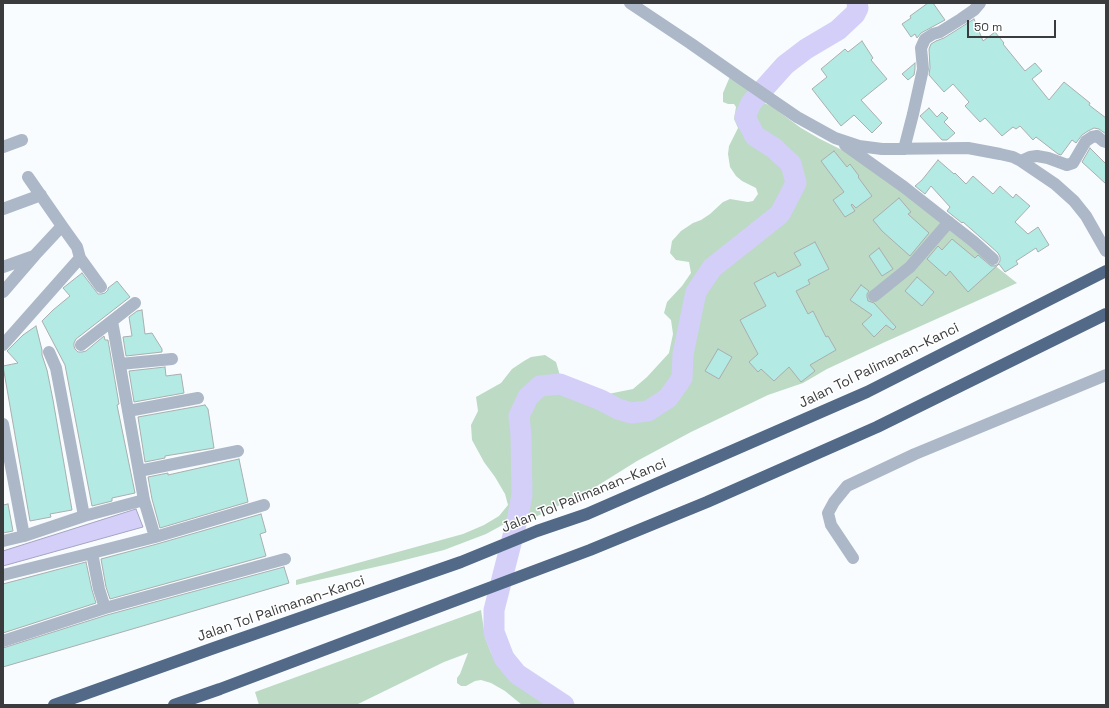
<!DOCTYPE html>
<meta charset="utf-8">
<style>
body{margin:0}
#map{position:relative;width:1109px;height:708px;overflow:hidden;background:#f8fcfe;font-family:"Space Grotesk",sans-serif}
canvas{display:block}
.frame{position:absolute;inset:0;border:4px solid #393b3c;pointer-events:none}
.scale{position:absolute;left:967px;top:20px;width:89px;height:18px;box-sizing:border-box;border:2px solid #393b3c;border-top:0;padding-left:5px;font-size:12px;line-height:14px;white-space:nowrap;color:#393b3c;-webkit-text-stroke:3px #fff;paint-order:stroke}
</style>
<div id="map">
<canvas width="1109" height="708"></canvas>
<div class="frame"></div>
<div class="scale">50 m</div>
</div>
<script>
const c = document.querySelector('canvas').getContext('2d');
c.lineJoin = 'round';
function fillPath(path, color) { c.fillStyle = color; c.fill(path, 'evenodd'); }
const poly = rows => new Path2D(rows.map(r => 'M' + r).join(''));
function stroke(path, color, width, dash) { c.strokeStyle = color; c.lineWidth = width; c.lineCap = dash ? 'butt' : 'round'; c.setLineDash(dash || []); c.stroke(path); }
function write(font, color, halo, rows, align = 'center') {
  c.font = font + ' "Space Grotesk",sans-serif'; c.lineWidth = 3; c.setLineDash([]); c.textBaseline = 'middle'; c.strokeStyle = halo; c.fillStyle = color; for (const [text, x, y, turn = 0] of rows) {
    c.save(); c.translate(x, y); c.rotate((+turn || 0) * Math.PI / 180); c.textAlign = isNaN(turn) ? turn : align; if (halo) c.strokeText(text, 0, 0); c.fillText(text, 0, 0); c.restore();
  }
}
fillPath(poly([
 [731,74,749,87,749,94,739,118,751,140,771,153,787,167,790,182,775,210,708,264,691,290,677,353,676,376,665,394,646,406,631,407,621,404,603,395,633,389,647,377,669,353,673,334,671,320,664,313,667,302,682,286,691,273,689,262,676,260,670,253,672,241,681,231,693,223,701,220,710,214,723,202,730,199,748,202,753,201,758,194,756,188,742,181,736,176,730,167,728,154,729,146,738,128,734,119,736,107,734,104,728,104,723,102,723,93],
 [762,102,771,106,801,128,820,139,860,159,1017,283,885,342,827,369,803,383,768,395,691,432,637,461,589,491,525,522,524,517,528,496,527,435,525,416,533,400,542,391,559,389,599,405,616,414,630,418,650,416,672,402,687,379,688,354,702,294,716,271,784,217,801,184,796,161,778,144,759,132,751,117,756,106],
 [545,355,556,362,561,379,538,381,524,394,514,414,516,435,517,495,513,515,508,522,486,534,444,550,393,563,296,585,296,580,463,534,484,525,499,516,508,505,505,494,495,477,484,462,472,440,471,425,478,411,476,397,501,383,512,369,524,361,531,357],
 [481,610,485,637,491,653,501,667,526,689,552,705,522,705,505,691,491,683,481,680,475,681,466,686,461,686,457,683,457,678,460,674,468,653,444,662,356,705,259,705,255,692]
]), '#bddac4');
const water = poly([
 [136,509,143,527,3,566,3,551,136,509]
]);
fillPath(water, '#d4cff8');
stroke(water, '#a6a3c0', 1);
stroke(poly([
 [564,705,517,674,504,658,494,632,494,610,518,516,522,495,521,435,519,416,528,397,540,386,560,384,601,400,618,409,631,413,648,411,668,398,682,378,683,354,696,292,712,268,780,214,796,183,791,164,774,148,755,136,745,117,751,103,785,65,806,49,838,30,855,14,858,8,857,3]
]), '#d4cff8', 21);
const building = poly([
 [928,3,933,3,945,20,921,33,917,38,915,34,911,37,902,24,911,18,910,16,928,3],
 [974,19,983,41,995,32,1004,43,1003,44,1025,71,1035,63,1042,71,1032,79,1049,100,1064,82,1090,103,1089,105,1106,118,1106,134,1099,129,1094,128,1088,131,1082,135,1076,143,1072,140,1061,155,1058,154,1036,137,1033,140,1020,126,1016,129,1013,127,1002,136,985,118,980,122,965,106,969,102,953,84,944,92,929,75,930,68,929,49,931,44,936,41,944,38,974,19],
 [862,41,873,58,871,60,887,79,861,100,882,123,872,133,854,115,841,126,812,89,827,77,821,69,845,49,848,52,862,41],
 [915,63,915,69,914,75,908,80,902,74,915,63],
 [929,108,937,117,942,112,948,118,944,122,955,133,947,140,942,140,920,116,929,108],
 [1090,148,1106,164,1106,184,1082,162,1090,148],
 [834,151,847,167,850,164,859,176,858,177,872,196,856,208,852,204,851,205,855,211,845,217,833,200,844,192,821,161,834,151],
 [938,160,954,174,955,173,966,184,973,176,993,194,1000,186,1013,198,1016,194,1030,206,1015,222,1028,234,1038,227,1049,245,1038,252,1036,248,1016,261,1018,264,1005,272,999,264,968,292,950,271,946,276,927,259,938,246,942,250,952,239,975,258,978,255,991,266,995,266,998,264,1000,261,1000,257,998,253,988,244,963,222,962,223,947,211,950,207,931,186,925,194,915,186,922,180,938,160],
 [899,198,911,212,908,214,929,233,910,256,882,231,873,220,899,198],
 [815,242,829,269,808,280,810,284,796,291,808,314,813,311,826,337,828,336,836,350,810,365,815,371,801,382,789,367,774,381,761,369,758,372,749,362,758,354,740,320,766,306,754,283,775,272,778,277,801,265,794,253,815,242],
 [879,248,893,269,882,276,869,256,879,248],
 [82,273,98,294,101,294,105,293,108,290,108,288,117,281,130,297,76,339,74,343,74,346,75,349,78,352,82,352,86,351,104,336,105,340,108,340,119,404,117,405,135,493,112,498,112,501,92,506,65,365,42,321,53,310,70,296,63,288,82,273],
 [917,277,934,292,922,306,905,291,917,277],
 [861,285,869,291,867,294,867,297,868,301,874,303,896,327,893,330,886,325,874,337,862,324,872,315,850,300,861,285],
 [142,310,145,334,152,333,162,349,162,352,126,356,123,337,132,336,129,317,137,311,142,310],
 [36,326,42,350,42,355,47,370,53,400,72,510,50,514,51,517,30,521,3,366,18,363,7,351,23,335,36,326],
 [718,349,732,357,719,379,705,371,718,349],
 [165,367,166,376,181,374,184,393,134,402,129,371,165,367],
 [205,405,208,409,214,448,165,456,165,458,145,462,138,417,205,405],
 [239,459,248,502,160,528,152,499,148,477,168,473,168,475,239,459],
 [8,504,13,531,3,533,3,505,8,504],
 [261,514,266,532,260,534,266,556,110,599,106,587,101,559,157,544,261,514],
 [86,562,92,590,96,603,3,633,3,584,86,562],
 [284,567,289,583,3,667,3,648,107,615,284,567]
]);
fillPath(building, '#b3eae4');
stroke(building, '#aaaeae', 1);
stroke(poly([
 [630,3,690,43,740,78,797,117,835,138,859,146,882,149,968,148,1000,154,1013,157,1021,161,1055,184,1074,201,1086,216,1106,251],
 [845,145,904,187,974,242,993,259],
 [3,147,22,140],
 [904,149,913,114,923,69,921,48,925,39,933,34,940,32,961,19,974,10,980,3],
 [1021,161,1030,157,1037,156,1048,158,1067,165,1073,163,1086,141,1092,137,1097,136,1103,141,1106,142],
 [3,209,41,195],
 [62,226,77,247,80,258],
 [3,267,34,256],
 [3,292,35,255,62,226,28,177],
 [874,296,910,267,949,222],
 [112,321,144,500,155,537],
 [3,345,80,258,101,287],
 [81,345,135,303],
 [49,352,56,368,84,516],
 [120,364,172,359],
 [128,411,198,398],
 [3,424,24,536],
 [139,471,238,451],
 [3,541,24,536,84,516,144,500],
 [92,553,155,537,264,505],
 [853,558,831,525,828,513,834,502,847,486,915,454,1106,375],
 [3,575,92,553,99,589,105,608,285,559],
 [3,641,105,608]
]), '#acb7c7', 12);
stroke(poly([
 [54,705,214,648,461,562,537,531,587,514,867,392,1106,271],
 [174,705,220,689,590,550,707,502,877,427,1106,314]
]), '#526988', 12);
write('14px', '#393b3c', '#fff', [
 ["Jalan Tol Palimanan–Kanci",879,366,-26],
 ["Jalan Tol Palimanan–Kanci",584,496,-22],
 ["Jalan Tol Palimanan–Kanci",281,609,-19]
]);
</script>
